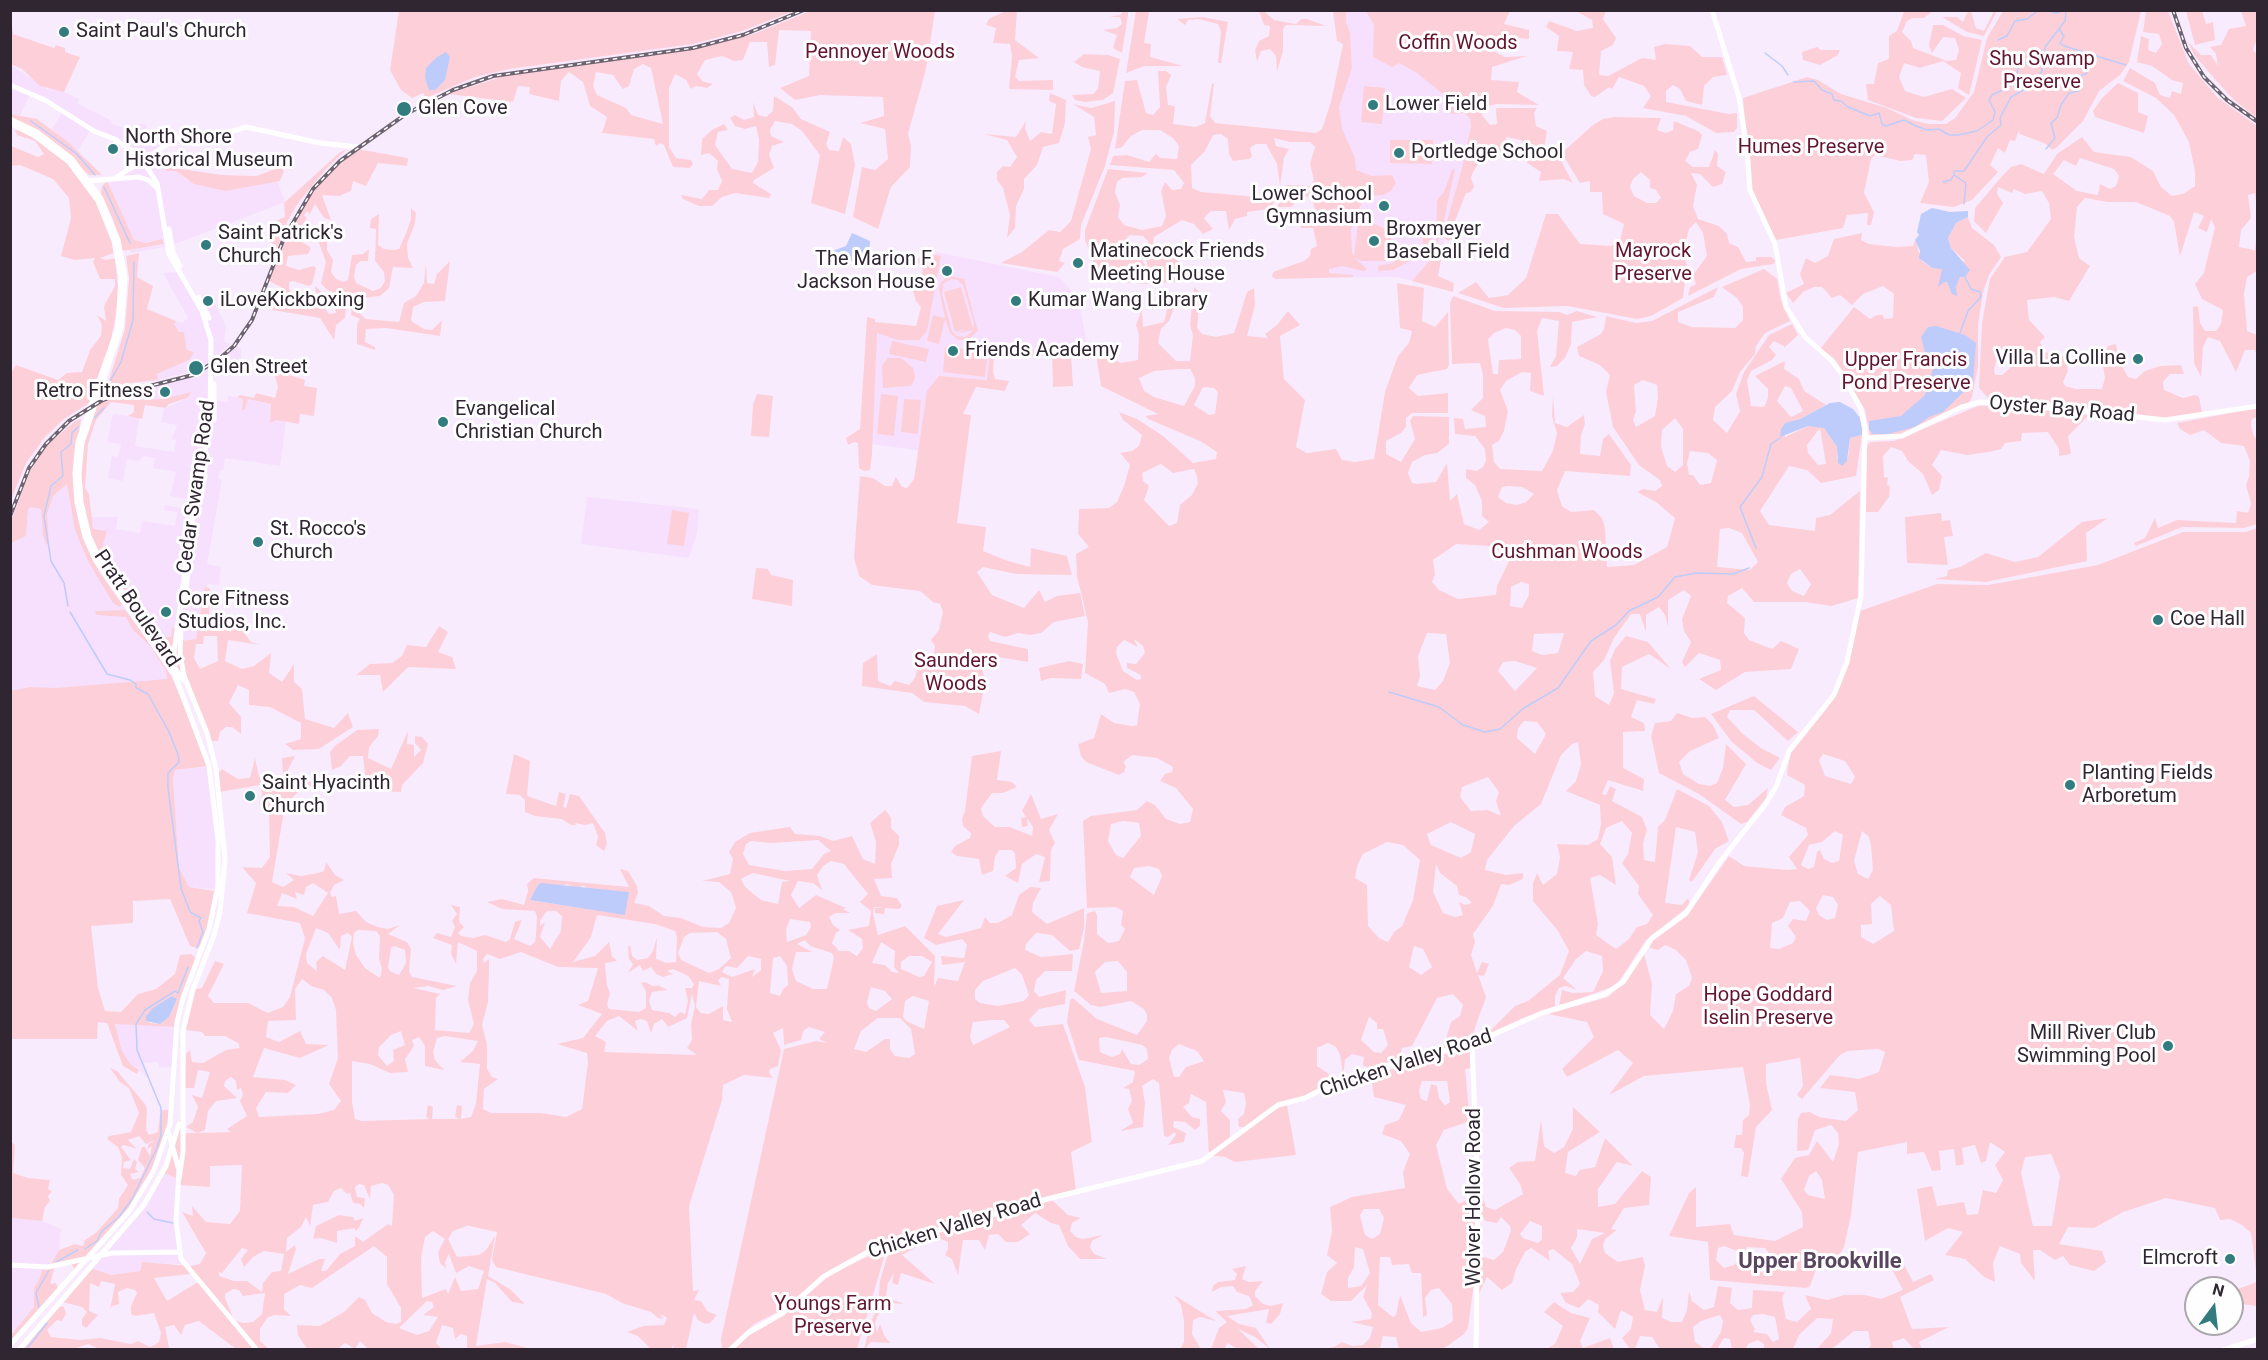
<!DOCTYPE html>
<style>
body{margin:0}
#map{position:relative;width:2268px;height:1360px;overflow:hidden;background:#f9ebfe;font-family:Roboto,sans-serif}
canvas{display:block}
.frame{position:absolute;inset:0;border:12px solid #2f2632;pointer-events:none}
.north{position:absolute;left:2184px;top:1276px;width:60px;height:60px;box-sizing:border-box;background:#fefefe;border:2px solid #aba8ac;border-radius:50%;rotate:15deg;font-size:16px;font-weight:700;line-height:24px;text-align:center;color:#2f2632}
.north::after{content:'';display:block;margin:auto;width:21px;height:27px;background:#327b7f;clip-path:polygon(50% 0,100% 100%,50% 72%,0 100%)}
</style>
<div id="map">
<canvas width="2268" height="1360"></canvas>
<div class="frame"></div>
<div class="north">N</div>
</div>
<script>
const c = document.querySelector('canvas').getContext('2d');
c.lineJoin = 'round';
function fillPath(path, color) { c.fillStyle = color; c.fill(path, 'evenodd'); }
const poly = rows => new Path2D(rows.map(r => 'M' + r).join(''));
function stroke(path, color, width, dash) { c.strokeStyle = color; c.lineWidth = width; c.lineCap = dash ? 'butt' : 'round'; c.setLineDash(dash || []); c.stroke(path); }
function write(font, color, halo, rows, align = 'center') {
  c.font = font + ' Roboto,sans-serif'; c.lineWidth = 6; c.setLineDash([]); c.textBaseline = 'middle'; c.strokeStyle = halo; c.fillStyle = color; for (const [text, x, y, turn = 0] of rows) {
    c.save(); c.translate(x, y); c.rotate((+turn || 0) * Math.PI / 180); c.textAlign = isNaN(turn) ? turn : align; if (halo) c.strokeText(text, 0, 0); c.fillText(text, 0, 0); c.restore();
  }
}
fillPath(poly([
 [1333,11,1378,11,1483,100,1432,285,1397,277,1319,278,1319,138,1350,46],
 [10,64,47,89,60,90,79,99,78,104,111,120,112,124,131,130,142,123,147,126,144,131,161,146,155,150,160,158,158,162,164,169,176,171,186,179,226,191,277,181,285,202,170,246,131,253,130,250,139,248,161,245,162,239,146,243,134,240,109,189,107,179,115,178,145,157,124,142,115,155,107,153,113,138,91,129,78,151,52,129,62,112,30,94,20,116,11,114],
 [936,252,1059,277,1068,286,1080,308,1088,350,991,352,988,380,939,376,924,451,862,443,868,322,908,329,921,327],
 [178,272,196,296,210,294,226,326,224,342,231,344,204,366,198,364,190,367,188,372,158,380,157,374,189,360,193,351,187,350,184,333,179,332,173,324,176,321,182,323,188,318,163,273],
 [236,346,241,348,242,376,213,376,212,400,227,402,228,396,243,398,242,410,248,399,271,404,270,423,271,419,286,422,280,466,225,458,223,471,220,471,218,478,222,480,207,564,221,567,219,585,209,584,205,587,197,639,180,641,169,681,38,689,11,694,10,523,17,505,53,496,67,484,76,517,118,517,116,529,140,533,142,521,175,526,177,512,164,510,165,505,196,511,197,501,170,496,176,472,153,468,155,458,144,456,139,461,127,459,123,481,108,478,112,456,118,457,121,444,107,442,113,414,128,416,139,418,135,446,174,452,176,440,172,439,177,425,161,422,164,409,187,398,191,393,179,397,143,400,117,396,193,376,226,356],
 [587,497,699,509,697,533,689,558,581,544],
 [209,766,218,834,215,893,214,889,189,887,179,868,173,779,175,770],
 [115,1023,176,1027,173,1067,159,1068,158,1062,144,1063,149,1077,146,1077,135,1066,131,1066,122,1051],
 [163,1173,179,1179,176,1209,184,1264,141,1263,140,1271,111,1275,91,1268,134,1219],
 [11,1218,42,1221,61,1229,59,1250,48,1267,43,1267,39,1280,34,1288,34,1307,11,1335]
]), '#f6e0fe');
fillPath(poly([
 [1007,10,1017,11,1015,40,1039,58,1019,60,1015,77,1019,81,1053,80,1053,90,1009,89,1012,56,1010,44,993,43,996,28,986,25,989,19],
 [1124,10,1128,11,1128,15,1122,53,1113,48,1117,35,1103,30,1117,28,1122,24,1120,17,1109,17,1120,15],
 [399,11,794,11,742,31,693,44,509,69,475,77,426,98,423,93,412,98,401,90,390,70],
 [810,11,935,11,926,69,908,134,911,145,910,167,891,187,878,229,853,217,862,167,875,170,888,159,885,129,860,123,884,116,883,97,820,95,795,100,780,88,809,76,811,31,779,30,775,65,769,67,767,42,750,42,743,60,734,61,722,56,705,60,697,74,702,81,713,84,707,88,696,86,691,89,686,80,675,74,669,88,669,147,676,158,691,160,693,164,690,168,673,167,664,145,660,143,656,146,654,139,602,133,607,117,590,106,583,82,569,72,561,81,559,101,529,94,530,87,518,86,513,102,448,94,510,74,719,43,756,33],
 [643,64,651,68,663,124,631,115,626,108,597,95,593,86,596,72,613,75,623,89,629,86,634,69],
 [1136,11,1149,12,1144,43,1151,44,1150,57,1183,66,1144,66,1126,73],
 [1259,11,1264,11,1274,20,1296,24,1301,19,1307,19,1326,26,1286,25,1283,29,1283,51,1277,72,1276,56,1270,49,1261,51,1257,62,1255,50,1259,41,1269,36,1270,26,1264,25],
 [1333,11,1350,11,1346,13,1346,22,1350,33,1352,68,1339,107,1342,129,1355,158,1356,170,1372,176,1392,175,1396,183,1391,191,1383,195,1364,196,1351,230,1352,252,1354,256,1358,223,1373,223,1388,231,1393,244,1392,261,1361,261,1355,258,1367,269,1363,271,1342,266,1329,269,1329,273,1353,275,1353,277,1276,279,1272,277,1273,272,1304,261,1310,256,1311,249,1317,246,1313,228,1301,228,1300,223,1303,218,1316,213,1311,196,1300,198,1291,207,1277,207,1280,201,1284,200,1285,186,1287,185,1310,186,1314,180,1310,164,1315,147,1310,142,1290,142,1274,138,1276,146,1289,149,1284,158,1280,186,1277,164,1266,144,1256,144,1250,148,1252,157,1249,159,1233,161,1229,154,1228,139,1221,134,1213,135,1205,151,1191,165,1192,188,1201,192,1269,198,1274,202,1270,209,1247,212,1247,216,1235,219,1229,230,1226,211,1211,211,1204,218,1213,229,1203,234,1194,224,1182,220,1154,237,1153,242,1155,246,1162,248,1179,262,1176,282,1150,284,1146,256,1148,241,1143,236,1130,235,1125,240,1133,260,1141,258,1146,267,1148,284,1092,280,1093,259,1085,240,1085,230,1108,169,1148,173,1142,177,1122,178,1117,182,1115,192,1120,205,1118,217,1124,225,1142,230,1162,226,1166,216,1161,191,1165,182,1172,190,1181,189,1184,183,1174,170,1110,165,1113,156,1127,155,1149,162,1156,154,1160,158,1177,159,1179,146,1173,138,1160,130,1142,130,1131,136,1122,147,1115,149,1125,81,1137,80,1146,113,1153,115,1160,107,1158,71,1166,71,1171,75,1166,87,1168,105,1175,106,1173,124,1196,127,1205,123,1212,83,1214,84,1210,116,1215,123,1316,133,1322,129,1331,102,1343,44,1337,41],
 [1366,11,1510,11,1504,24,1529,30,1529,39,1497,36,1493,41,1493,51,1505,57,1527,56,1492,67,1491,80,1519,82,1517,92,1539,105,1497,104,1483,107,1482,115,1490,125,1497,124,1496,108,1537,108,1534,113,1536,126,1547,131,1543,154,1559,157,1573,183,1564,179,1539,181,1541,172,1527,163,1528,158,1522,157,1524,144,1521,140,1506,137,1505,148,1495,157,1479,163,1473,172,1471,178,1474,187,1471,192,1466,193,1453,226,1452,239,1448,241,1443,237,1444,232,1462,168,1471,126,1470,119,1465,113,1451,114,1444,95,1417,73,1399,63,1392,67,1373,57,1374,25],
 [1576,11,1606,11,1603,19,1616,38,1613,45,1601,51,1599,75,1608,76,1642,58,1656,60,1654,47,1665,44,1690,46,1702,57,1722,57,1727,75,1713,77,1704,86,1702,105,1686,101,1680,89,1673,85,1666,91,1666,102,1729,114,1737,113,1737,128,1734,132,1716,133,1686,116,1643,108,1651,96,1644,86,1619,77,1612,89,1609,87,1595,97,1591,96,1584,85,1583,70,1569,69,1573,52,1557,51,1559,36,1546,27,1549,21,1577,31,1593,28,1592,20],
 [1904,11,1933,11,1924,18,1913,18,1907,21,1902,32,1911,41,1913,48,1947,61,1956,60,1959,50,1955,38,1943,37,1932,53,1929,45,1933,25,1943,25,1963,36,1982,40,1969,95,1958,88,1961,73,1943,61,1920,68,1904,63,1899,77,1905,91,1924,97,1952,89,1966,98,1942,121,1916,118,1868,100,1866,84,1874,84,1878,63,1889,59,1889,36,1897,31],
 [1971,11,1976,28,1984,31,1994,11,1997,11,1984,36,1967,32,1942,17,1957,17,1963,22,1967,13],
 [2003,11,2141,11,2129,62,2120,75,2099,91,2083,121,2056,148,2052,150,2046,144,2020,134,2019,130,2015,141,2010,140,2005,153,1998,148,1990,165,1998,172,1972,200,1954,207,1920,203,1929,182,1926,155,1915,154,1912,160,1900,161,1875,155,1871,159,1864,193,1874,212,1871,225,1867,225,1868,213,1847,215,1843,228,1776,240,1750,186,1743,98,1807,77,1818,80,1841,94,1887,108,1912,120,1929,124,1946,124,1955,118,1974,92,1987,38],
 [2146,11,2168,11,2189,64,2217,97,2257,126,2257,208,2255,193,2248,195,2251,218,2241,230,2239,247,2255,250,2257,228,2257,271,2247,277,2244,294,2247,331,2257,335,2257,357,2255,350,2245,350,2236,372,2220,341,2208,337,2203,347,2201,377,2194,363,2193,307,2198,306,2200,323,2205,331,2216,331,2221,324,2223,310,2202,299,2195,284,2204,273,2215,227,2211,219,2207,232,2198,228,2204,216,2194,212,2180,256,2174,222,2170,216,2136,202,2108,202,2085,198,2077,207,2074,237,2079,258,2090,266,2069,301,2054,297,2027,300,2029,320,2045,337,2040,342,2044,352,2065,357,2068,371,2063,382,2065,386,2076,389,2102,389,2105,378,2102,360,2108,346,2116,344,2119,361,2128,377,2136,379,2145,371,2160,366,2181,365,2184,374,2170,374,2163,382,2164,390,2183,398,2195,395,2199,397,2202,413,2174,419,2013,398,2003,400,1988,398,1979,388,1982,323,1990,279,2005,257,2027,252,2051,219,2049,203,2042,191,2025,194,2014,189,2012,193,1998,187,1997,194,2003,203,1986,233,1974,221,1975,208,2003,175,2011,167,2021,164,2044,174,2057,154,2082,137,2094,152,2131,157,2153,171,2161,187,2172,196,2183,194,2195,186,2195,171,2189,142,2174,115,2156,98,2123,81,2130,68,2155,83,2160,95,2170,98,2172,91,2181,94,2183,83,2172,80,2152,66,2137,62,2141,36,2149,39,2148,50,2156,53,2162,44,2159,34,2143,32],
 [2080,158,2114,169,2119,176,2116,186,2110,189,2100,184,2098,195,2077,191,2053,174,2064,160,2076,166],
 [2004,346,2012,348,2011,367,2002,375,1995,375,1994,369,1999,353],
 [2186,11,2202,11,2206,24,2213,22,2215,40,2195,45],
 [2241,11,2257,11,2257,39,2253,50,2257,54,2257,118,2234,100,2221,86,2194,55,2188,42,2201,55,2211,55,2218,66,2216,54,2210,47,2221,45,2229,29,2246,26],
 [11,15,13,34,54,48,56,45,65,48,65,52,80,57,64,92,40,86,22,69,11,64],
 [1203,17,1228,22,1221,63,1218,63,1221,31,1218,24,1198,19,1188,20,1185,25,1177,19],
 [1817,47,1821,50,1840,50,1838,55,1820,65,1803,60,1802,52],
 [1084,54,1108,55,1120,59,1113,93,1103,100,1085,102,1075,100,1072,95,1093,94,1098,89,1100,71,1082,67,1074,62],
 [2118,83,2138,93,2138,112,2148,116,2144,133,2095,117,2093,111,2102,98],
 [1364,86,1385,88,1382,124,1361,122],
 [1050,93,1066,100,1065,123,1059,143,1043,147,1037,165,1024,179,1024,189,1016,206,1015,228,1007,238,1010,215,1003,188,997,180,997,172,1003,166,1010,167,1017,157,1007,140,984,134,1016,137,1026,121,1025,128,1030,141,1041,132,1052,134,1056,104,1049,101],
 [774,96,792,107,801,119,830,132,826,144,829,150,839,151,843,137,851,144,855,165,845,214,811,203,820,155,802,131,792,124,775,121,770,130,771,136,784,142,772,146,769,155,774,168,754,180,753,183,771,194,769,198,735,193,722,197,712,206,699,206,683,199,681,195,702,199,709,190,718,190,722,181,717,169,718,161,709,153,701,155,702,139,712,130,724,124,728,130,718,132,715,145,732,169,752,173,758,162,759,140,756,126,745,129,735,126,730,118,735,115,744,120,754,117,753,102,758,115,766,117,773,111],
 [1115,101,1114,132,1105,166,1081,225,1080,239,1063,249,1059,261,1065,263,1057,272,1001,263,1022,252,1049,230,1060,232,1071,221,1091,149,1088,137,1096,135,1094,117,1073,104,1091,108],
 [10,114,37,119,67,141,102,175,89,175,72,159,11,117],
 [1614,117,1661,118,1657,130,1666,133,1673,130,1674,121,1698,131,1702,135,1698,149,1690,152,1685,161,1693,167,1709,167,1715,150,1718,154,1717,166,1726,172,1722,184,1713,187,1700,174,1691,173,1697,185,1693,206,1698,219,1719,226,1727,234,1729,243,1738,247,1746,262,1756,261,1756,257,1771,257,1776,261,1773,264,1741,269,1688,296,1690,287,1696,284,1693,275,1707,256,1703,233,1696,222,1689,229,1683,253,1689,273,1685,281,1683,298,1651,316,1637,319,1568,306,1504,308,1458,293,1476,282,1489,298,1508,295,1526,278,1546,214,1558,214,1580,244,1611,246,1620,241,1624,224,1603,214,1602,192,1590,192,1590,181,1580,183,1564,157,1564,151,1593,125,1603,119],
 [1641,172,1650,180,1650,188,1656,190,1661,198,1656,203,1647,203,1634,196,1630,187,1633,179],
 [15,130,27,133,70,165,100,207,112,238,114,253,100,258,106,260,115,258,119,297,109,351,104,358,89,403,64,419,45,437,26,463,11,500,10,376,14,368,16,365,58,380,67,373,82,372,90,350,101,336,102,325,97,315,106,321,104,306,115,286,115,279,100,279,93,262,95,258,75,260,61,256,71,218,69,198,53,179,20,165,11,166,11,146,38,157,44,154,35,141,17,135],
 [1390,140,1433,140,1432,164,1390,163],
 [347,149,327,168,298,203,288,220,274,257,268,224,285,217,284,203,339,153],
 [357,149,408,158,407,166,378,163,366,186,353,181,351,191,339,196,322,195,331,220,324,218,315,204,310,214,307,211,304,215,307,218,297,233,299,240,311,248,308,254,288,256,286,266,299,270,314,266,316,268,312,284,309,286,293,281,289,282,289,289,299,306,317,301,315,286,328,298,324,307,329,314,336,313,335,299,347,301,345,318,336,325,334,340,320,318,272,310,274,303,278,304,284,295,281,287,269,281,285,237,300,208,328,175],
 [162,158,167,167,222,175,257,176,280,167,284,171,280,181,226,191,194,184,176,171,167,171,158,163],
 [1455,169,1442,229,1436,247,1437,200,1444,192,1452,170],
 [107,181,134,240,146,243,162,239,164,244,122,251,113,220,101,193,102,186],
 [411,208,416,213,415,223,407,244,408,258,413,268,393,267,389,288,380,296,364,298,338,295,326,289,321,283,326,262,319,243,322,236,333,229,327,242,327,250,333,260,331,272,336,279,343,282,348,280,352,255,363,254,369,249,368,261,361,261,356,265,354,277,356,283,373,291,381,288,385,281,384,272,375,261,376,229,370,228,371,219,379,214,378,245,384,249,394,250,399,249,407,231,411,219],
 [1968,217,1972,228,1994,245,2001,257,1989,275,1983,292,1978,325,1978,367,1972,397,1969,403,1912,431,1896,436,1870,436,1865,410,1848,381,1834,358,1820,349,1854,307,1870,319,1877,315,1883,315,1884,319,1893,318,1894,294,1883,286,1863,294,1852,305,1840,295,1832,298,1822,287,1814,287,1803,292,1793,303,1786,293,1804,284,1800,274,1806,258,1815,263,1828,256,1834,239,1862,233,1861,240,1869,244,1896,247,1913,246,1915,240,1922,261,1932,268,1942,268,1965,261,1951,248,1948,238,1956,223],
 [1427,224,1432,240,1425,253,1393,270,1378,271,1378,266,1393,263,1400,254,1421,252,1423,245,1422,231],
 [1444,244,1438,276,1454,283,1453,292,1412,281],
 [139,253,137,277,153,286,147,309,176,321,174,324,179,332,184,332,187,350,194,352,189,360,157,374,158,380,131,383,105,393,125,329,129,279,126,256],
 [931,254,941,256,927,331,919,340,898,340,877,333,872,454,870,470,864,471,859,468,858,443,854,442,848,445,846,438,860,429,867,317,875,319,875,322,916,326,921,307,916,301,908,275,920,278,923,270,916,259],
 [450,261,445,301,424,302,413,307,411,321,424,329,432,330,442,320,440,336,386,328,366,329,365,342,375,347,375,350,357,344,357,324,360,319,351,315,352,302,362,304,359,313,366,319,399,322,404,303,416,296,424,283,426,263,427,283,434,284,437,274],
 [1764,269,1777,279,1781,300,1790,321,1765,333,1756,346,1755,354,1740,372,1732,391,1715,407,1713,420,1727,433,1740,411,1736,394,1744,372,1769,335,1792,324,1798,335,1785,347,1774,341,1769,347,1776,355,1772,360,1751,371,1747,380,1751,406,1764,407,1768,398,1768,389,1755,376,1785,361,1784,369,1799,379,1804,391,1826,405,1800,419,1785,423,1785,437,1808,426,1820,426,1824,428,1837,447,1837,459,1848,458,1850,438,1862,435,1856,476,1821,483,1807,470,1789,466,1760,511,1769,525,1815,531,1816,518,1830,515,1860,491,1858,598,1832,606,1805,602,1754,602,1742,588,1728,596,1727,603,1745,618,1744,633,1749,640,1772,649,1781,641,1799,649,1791,669,1745,672,1716,690,1699,679,1721,670,1720,660,1699,653,1685,667,1682,662,1691,642,1684,631,1682,619,1691,596,1684,590,1668,600,1668,627,1665,615,1659,607,1646,615,1646,632,1640,614,1631,614,1614,638,1604,660,1593,672,1595,696,1609,705,1614,693,1610,661,1615,649,1626,636,1648,642,1671,669,1649,654,1622,667,1621,689,1656,699,1654,704,1637,700,1631,717,1644,723,1645,731,1623,732,1623,768,1644,779,1643,791,1608,780,1602,794,1606,795,1610,786,1616,789,1612,801,1642,817,1647,830,1643,843,1644,860,1655,862,1658,827,1665,820,1677,789,1709,806,1722,822,1729,841,1715,849,1692,882,1689,880,1698,852,1695,832,1676,827,1665,903,1682,905,1688,898,1690,905,1646,940,1620,980,1612,987,1559,1006,1562,990,1572,993,1593,992,1603,971,1602,956,1586,951,1576,959,1563,978,1577,990,1566,986,1559,988,1555,997,1555,1007,1525,1017,1486,1035,1515,1006,1528,1001,1560,975,1569,951,1558,931,1533,901,1533,883,1537,873,1543,885,1557,874,1560,857,1557,844,1588,845,1598,839,1601,824,1600,805,1566,791,1576,781,1581,764,1578,742,1572,744,1561,755,1541,804,1514,826,1487,860,1485,870,1506,875,1523,873,1523,879,1509,885,1501,884,1493,906,1473,934,1475,942,1471,955,1477,973,1482,962,1489,964,1484,976,1478,975,1486,997,1470,1042,1443,1049,1451,1022,1460,1016,1463,1005,1453,994,1437,998,1412,1046,1402,1048,1400,1057,1392,1061,1368,1068,1363,1065,1364,1057,1352,1054,1345,1060,1343,1075,1340,1055,1336,1047,1328,1043,1317,1048,1317,1066,1329,1074,1330,1083,1287,1105,1296,1155,1235,1162,1225,1157,1209,1155,1206,1102,1191,1094,1189,1103,1183,1107,1192,1117,1200,1119,1200,1126,1195,1130,1185,1122,1174,1121,1173,1127,1186,1133,1184,1142,1168,1145,1176,1135,1175,1132,1168,1137,1164,1136,1159,1083,1153,1079,1142,1086,1145,1103,1143,1127,1120,1131,1133,1123,1128,1109,1132,1101,1129,1089,1123,1088,1133,1082,1135,1071,1079,1060,1067,1022,1070,1000,1073,998,1097,1019,1137,1035,1147,1021,1147,1015,1144,1009,1131,1001,1100,1007,1091,1005,1074,991,1084,941,1087,913,1095,911,1097,915,1097,934,1108,943,1119,941,1125,929,1121,925,1123,911,1116,907,1087,908,1083,821,1091,816,1137,810,1147,801,1155,805,1166,819,1180,824,1190,822,1193,809,1176,788,1160,781,1165,774,1172,772,1173,767,1157,758,1132,755,1123,762,1126,766,1124,772,1119,775,1086,762,1081,756,1078,744,1094,738,1101,714,1114,723,1132,726,1137,725,1140,704,1134,692,1125,689,1109,693,1105,684,1085,673,1088,622,1077,576,1076,554,1089,547,1078,534,1079,509,1109,508,1117,502,1124,486,1130,465,1120,453,1132,451,1139,446,1142,435,1123,420,1119,412,1137,419,1163,436,1193,463,1216,459,1217,452,1200,441,1148,419,1146,416,1158,414,1101,386,1096,354,1106,352,1110,358,1121,363,1138,360,1139,335,1136,325,1142,309,1143,327,1164,322,1171,295,1174,308,1169,321,1161,329,1158,343,1176,361,1190,361,1193,335,1190,325,1194,287,1204,296,1199,308,1197,328,1202,334,1216,337,1234,333,1247,292,1254,288,1255,305,1247,336,1268,338,1265,334,1277,325,1288,311,1300,325,1280,336,1284,379,1305,400,1296,447,1307,453,1336,449,1342,460,1355,462,1374,459,1385,392,1398,356,1409,343,1412,331,1400,328,1397,283,1424,288,1422,321,1435,327,1448,312,1449,365,1447,369,1417,375,1409,388,1418,396,1448,393,1448,413,1412,413,1406,418,1406,427,1401,433,1386,441,1386,454,1401,462,1415,439,1410,421,1413,416,1449,417,1449,444,1437,453,1425,455,1412,462,1408,473,1412,483,1417,484,1436,482,1447,463,1450,501,1457,494,1464,524,1479,530,1489,522,1482,516,1482,501,1475,485,1466,478,1466,469,1477,471,1483,467,1486,461,1485,449,1475,436,1455,434,1454,418,1463,419,1465,429,1486,427,1485,416,1471,410,1483,398,1483,375,1480,363,1452,364,1450,303,1453,296,1495,311,1559,312,1567,315,1577,311,1597,317,1572,322,1571,344,1565,358,1557,366,1550,367,1556,356,1559,321,1542,318,1537,331,1544,396,1530,391,1531,373,1522,372,1506,381,1500,390,1508,411,1504,431,1499,441,1492,445,1494,462,1500,469,1542,471,1553,451,1557,433,1552,416,1553,396,1555,423,1567,427,1584,415,1585,424,1581,435,1580,454,1600,456,1603,439,1609,434,1631,465,1630,476,1565,471,1557,490,1562,506,1571,512,1594,510,1602,518,1605,528,1607,567,1634,565,1667,547,1675,518,1656,502,1637,492,1643,489,1655,491,1662,486,1660,480,1639,465,1613,427,1606,392,1610,375,1600,365,1579,356,1577,347,1601,334,1604,329,1606,316,1636,323,1652,321,1718,287,1714,297,1678,312,1678,322,1692,327,1735,328,1743,320,1743,307,1737,298,1722,287],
 [1506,328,1515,330,1521,336,1521,359,1499,360,1498,374,1493,374,1488,339,1494,333],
 [1179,369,1190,369,1195,378,1195,386,1184,406,1154,397,1144,391,1139,378,1154,371],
 [1643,380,1657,385,1658,398,1655,416,1636,427,1633,420,1636,411,1634,385],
 [1785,386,1791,388,1803,411,1791,417,1777,401],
 [1203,387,1214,388,1218,392,1215,414,1209,415,1194,405],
 [1675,418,1683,429,1683,465,1675,472,1667,466,1661,446,1662,430],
 [1820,428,1826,464,1818,465,1808,453,1807,445],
 [1690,451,1708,453,1717,460,1711,483,1700,485,1693,475,1689,475,1687,463],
 [1161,464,1173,473,1194,469,1197,477,1198,483,1192,495,1180,505,1177,523,1169,526,1144,500,1149,486,1143,481,1142,473],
 [1509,486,1522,487,1534,494,1526,502,1517,505,1506,503,1498,497,1502,487],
 [1729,528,1742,533,1758,562,1750,570,1717,567,1720,529],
 [1456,544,1489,546,1506,553,1509,561,1497,586,1496,595,1458,599,1439,590,1432,582,1435,574,1433,560],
 [1800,569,1811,584,1804,596,1792,591,1787,583,1791,574],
 [1521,582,1529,584,1529,595,1522,608,1510,606,1511,587],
 [1427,633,1446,634,1450,663,1443,681,1435,690,1417,686,1420,676,1418,656],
 [1564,633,1558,653,1542,655,1532,651,1534,634],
 [1134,639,1143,646,1145,653,1136,664,1127,663,1127,668,1141,675,1141,679,1137,680,1123,671,1116,653,1117,647,1124,640,1138,647],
 [1515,661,1537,668,1515,691,1498,671,1503,662],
 [1524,721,1537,722,1546,734,1535,754,1517,738,1518,728],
 [1488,777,1499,792,1496,801,1501,816,1488,810,1471,811,1460,797,1462,787],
 [1123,821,1139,823,1141,836,1123,858,1116,855,1108,841,1111,824],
 [1622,821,1632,833,1628,854,1622,863,1639,886,1638,894,1653,915,1647,924,1637,927,1629,939,1616,949,1596,935,1598,924,1590,878,1600,875,1616,885,1612,857,1600,844,1606,828],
 [1451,822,1475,834,1471,852,1461,858,1431,845,1427,834],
 [1387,842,1403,845,1420,860,1413,900,1402,926,1394,932,1388,942,1379,938,1368,926,1367,885,1355,878,1357,866,1363,854],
 [1436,864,1440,873,1457,886,1459,895,1466,897,1472,903,1465,905,1459,902,1463,915,1455,917,1443,913,1433,892],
 [1149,866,1159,869,1162,876,1154,895,1130,877,1134,868],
 [1414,946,1423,949,1432,967,1421,975,1409,967],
 [1118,961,1127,972,1127,991,1101,993,1095,972,1105,962],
 [1369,1017,1377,1023,1377,1029,1383,1029,1388,1045,1381,1053,1374,1052,1361,1040],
 [1106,1037,1142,1045,1147,1049,1148,1059,1139,1065,1131,1064,1122,1049,1120,1054,1112,1057,1100,1052,1099,1038],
 [1179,1044,1197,1051,1204,1061,1186,1067,1179,1077,1174,1077,1169,1058,1172,1050],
 [1223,1090,1244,1093,1246,1103,1244,1114,1238,1119,1239,1127,1245,1127,1230,1139,1230,1120,1221,1111,1226,1102],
 [950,276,964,279,978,331,969,339,958,340,950,333,945,319,939,344,927,341,933,315,945,318,939,288,942,281],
 [951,279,958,280,963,285,974,323,973,329,961,287,944,292,955,332,970,328,955,334,973,330,966,337,957,336,952,331,942,294,943,284],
 [892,341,929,349,926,362,889,354],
 [945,347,988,351,985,377,943,372],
 [1088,350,1089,354,1071,356,1073,386,1053,387,1052,355,994,357,993,372,995,379,1009,381,1005,391,976,387,963,414,971,415,957,523,986,527,983,551,1008,561,1030,567,1031,548,1067,556,1072,575,1016,574,983,567,977,572,992,595,1024,608,1039,590,1045,602,1057,596,1080,593,1085,616,1054,622,1041,633,1030,635,1018,633,1005,637,990,632,988,636,990,641,1028,649,1028,662,992,656,980,657,985,683,979,714,965,706,924,702,912,693,862,686,863,663,877,654,878,681,890,686,895,681,909,685,915,678,920,657,928,662,933,658,935,646,931,640,939,630,943,612,940,604,933,602,920,591,872,585,859,576,854,558,860,476,873,478,885,486,892,486,896,477,902,487,907,488,914,479,927,391,939,376,987,380,990,352],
 [888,358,901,358,913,368,915,378,911,386,883,388,882,366],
 [280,372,305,380,304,386,317,388,314,416,300,414,299,424,276,420,270,423,271,404,248,399,245,409,242,410,243,399,237,397,240,395,254,398,256,393,275,398,278,387,275,376],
 [192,392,187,398,169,404,166,408,145,405,142,419,128,416,134,412,134,405,111,402,96,420,88,444,85,488,89,494,93,529,107,531,103,544,104,553,113,573,140,602,137,605,110,574,93,543,80,492,83,444,95,406,104,400,117,396,131,400,162,399],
 [757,394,773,396,769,437,751,436,753,405],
 [881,394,898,396,894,436,877,434],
 [904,399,921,400,918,434,901,432],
 [1978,406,1998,406,2089,415,2068,436,2071,454,2059,456,2059,449,2048,432,2022,433,2021,441,2005,443,2001,449,1989,452,1967,455,1941,450,1932,465,1942,476,1939,490,1932,495,1923,474,1908,461,1902,451,1891,447,1883,456,1884,477,1888,478,1887,485,1890,486,1889,497,1878,512,1866,512,1867,446,1870,442,1894,441],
 [2257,408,2257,417,2252,419,2251,425,2254,437,2257,439,2257,524,2244,528,2182,527,2136,546,2134,543,2145,538,2155,518,2158,528,2177,520,2236,523,2237,511,2248,513,2251,504,2246,485,2249,477,2250,461,2244,446,2221,443,2204,430,2190,435,2180,429,2177,423],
 [81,419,74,470,99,572,122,604,120,607,113,603,88,561,75,530,67,484,53,496,47,514,49,544,46,544,43,535,41,509,31,507,28,509,26,536,11,543,12,518,30,471,48,444,75,421],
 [672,510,689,513,684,546,667,544],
 [1941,513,1942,521,1950,520,1953,536,1944,537,1948,565,1907,563,1905,517],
 [2108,518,2086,533,2087,561,1986,582,1934,579,1947,576,1948,570,1960,567,1986,553,2015,562,2038,557,2082,522],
 [2257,528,2257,1278,2251,1233,2242,1225,2230,1219,2220,1220,2215,1208,2166,1198,2123,1212,2094,1228,2068,1227,2059,1244,2102,1251,2106,1262,2094,1271,2070,1265,2063,1256,2055,1260,2040,1250,2033,1250,2035,1281,2021,1263,2020,1254,2000,1246,1993,1263,1995,1282,1984,1277,1965,1259,1945,1255,1963,1232,1948,1228,1925,1241,1917,1189,1932,1186,1937,1206,1964,1202,1967,1215,1978,1214,1983,1190,1996,1193,2003,1180,1995,1165,2005,1152,1990,1142,1986,1161,1981,1163,1975,1145,1962,1148,1964,1164,1956,1166,1954,1149,1939,1151,1941,1170,1932,1171,1924,1152,1907,1154,1907,1142,1858,1152,1851,1215,1844,1247,1835,1262,1817,1267,1810,1286,1806,1288,1710,1280,1708,1242,1669,1236,1689,1193,1696,1187,1696,1227,1730,1224,1734,1235,1775,1241,1803,1227,1802,1212,1781,1179,1795,1158,1809,1155,1817,1141,1833,1162,1839,1144,1838,1133,1831,1125,1815,1130,1808,1150,1797,1151,1798,1119,1801,1113,1810,1112,1819,1117,1846,1121,1858,1110,1855,1092,1820,1088,1830,1075,1859,1079,1879,1072,1885,1052,1878,1049,1848,1051,1840,1055,1802,1099,1797,1095,1803,1086,1800,1058,1766,1064,1766,1083,1772,1110,1756,1127,1748,1177,1741,1176,1744,1153,1741,1148,1734,1148,1736,1135,1742,1135,1743,1120,1749,1115,1750,1105,1743,1067,1644,1076,1609,1095,1633,1063,1618,1050,1567,1077,1562,1069,1594,1037,1587,1022,1548,1014,1608,997,1624,983,1644,954,1652,984,1650,1015,1664,1029,1673,1011,1676,994,1689,986,1692,978,1686,960,1676,950,1665,945,1658,950,1650,948,1650,943,1687,916,1729,856,1744,866,1787,870,1797,869,1789,857,1808,835,1806,828,1781,815,1785,807,1804,796,1805,785,1787,775,1788,766,1791,753,1827,708,1841,684,1860,611,1937,584,1988,585,2098,565,2183,532,2246,532],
 [1823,754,1845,761,1855,777,1851,784,1825,776,1819,760],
 [1835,831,1843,835,1839,861,1832,863,1824,859,1820,850,1817,852,1814,867,1808,869,1801,865,1809,845,1822,842],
 [1862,831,1869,837,1871,846,1873,870,1868,879,1858,874,1854,861],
 [1823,895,1833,897,1838,905,1835,918,1827,920,1819,915,1816,908],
 [1880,896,1891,905,1894,931,1873,944,1861,937,1861,925,1872,924,1871,904],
 [1800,901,1810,911,1806,921,1793,919,1788,926,1796,937,1793,943,1779,949,1770,948,1772,923,1783,918,1790,902],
 [2051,1154,2060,1176,2052,1226,2033,1226,2021,1173,2025,1157],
 [1816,1171,1822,1180,1825,1199,1808,1195,1804,1190,1809,1176],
 [1724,1246,1737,1251,1742,1257,1734,1265,1724,1268,1716,1260,1718,1248],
 [1746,1247,1765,1248,1772,1257,1763,1272,1753,1271],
 [756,568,768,569,771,575,793,580,792,606,752,599],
 [205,586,210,589,209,621,219,620,219,626,226,629,230,627,229,617,232,616,251,642,261,645,228,640,225,661,242,669,254,666,271,653,269,673,282,682,294,664,294,682,302,689,305,719,334,728,348,713,353,727,319,749,293,750,285,744,301,739,301,723,270,707,249,705,249,690,238,685,229,703,241,717,241,734,232,727,226,727,220,732,218,741,210,741,187,686,137,610,147,611,161,637,171,637,172,628,175,629,180,641,196,639],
 [204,636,217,636,218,661,200,669,194,658,196,644,203,644],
 [125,610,168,668,209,766,175,770,173,779,179,868,189,887,215,891,208,929,202,944,197,948,190,946,170,899,133,901,133,923,91,926,98,988,105,1011,121,1012,138,994,156,989,175,974,180,955,191,954,196,958,176,1027,115,1024,122,1051,131,1065,139,1070,137,1074,123,1066,107,1023,98,1022,97,1039,11,1039,10,691,31,687,55,688,167,679,166,671,150,646,133,630,126,617,96,615,95,611],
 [172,996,177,999,169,1017,160,1024,150,1023,146,1019,147,1014],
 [439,626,448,632,438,652,452,657,456,669,408,667,383,692,380,675,356,675,370,664,392,663,402,656,407,645,426,647],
 [1069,661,1083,664,1081,679,1051,678,1041,681,1039,668],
 [1754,696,1798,732,1788,741,1754,710,1730,710,1727,717,1743,734,1761,748,1780,758,1771,770,1757,763,1731,741,1711,714],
 [1677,713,1692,718,1705,717,1713,725,1719,738,1690,751,1679,762,1683,774,1699,784,1710,786,1717,783,1723,768,1726,744,1746,764,1725,800,1734,807,1748,805,1768,788,1766,798,1747,822,1741,824,1699,794,1659,773,1651,736,1655,723,1671,721],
 [379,729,378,736,369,747,368,758,391,769,408,731,407,744,414,745,414,757,421,750,415,743,415,736,422,737,428,744,423,763,402,785,401,792,367,791,363,756,350,756,341,766,332,770,330,752,336,745,357,730],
 [1001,751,997,780,1012,782,1017,787,1003,793,992,793,981,808,983,816,995,827,1010,827,1032,836,1033,827,1027,818,1028,826,1022,827,1021,818,1026,817,1022,811,1031,794,1041,819,1058,814,1049,830,1055,843,1051,850,1050,881,1039,882,1045,857,1036,854,1022,864,1018,883,1005,876,1016,868,1015,854,1012,850,999,850,995,857,993,871,982,875,979,859,957,856,951,852,955,846,970,838,971,833,963,826,962,818,965,811,972,756],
 [514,754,530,761,527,796,556,806,559,792,566,794,563,807,566,808,570,794,579,796,605,833,607,844,604,851,596,845,598,837,593,823,585,825,575,823,576,825,571,825,562,819,535,816,525,812,525,800,520,795,506,794],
 [295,756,287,772,294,781,320,782,298,792,285,805,272,882,283,887,294,880,286,873,301,876,318,873,324,871,326,862,335,875,344,880,334,885,330,893,332,897,336,896,339,914,356,911,366,922,378,927,388,929,400,925,388,934,407,942,411,949,409,971,412,977,457,986,443,990,428,986,413,988,440,994,436,998,435,1030,469,1033,474,1024,468,1000,470,983,477,971,477,951,458,942,456,964,451,954,452,945,433,938,437,933,451,937,455,927,452,921,457,914,451,905,460,907,459,922,464,927,458,933,461,936,473,938,485,935,506,942,510,939,515,922,522,920,514,939,530,946,535,942,536,935,537,917,535,911,502,909,487,902,502,899,524,905,528,891,527,884,534,878,629,887,620,869,628,871,637,886,638,893,634,903,649,906,664,916,681,918,703,927,721,928,729,923,736,908,731,892,719,882,702,881,730,874,733,859,729,852,735,842,750,833,790,827,795,834,820,836,833,841,852,836,863,859,875,864,876,842,870,823,885,810,887,812,891,818,891,828,899,836,899,845,891,864,892,878,874,879,881,896,897,898,902,906,899,909,885,908,884,914,875,913,875,908,884,908,874,907,873,913,878,935,905,926,935,956,934,987,938,978,958,981,965,962,942,965,941,956,964,958,967,945,962,939,936,945,924,938,937,906,964,900,938,934,946,937,981,928,985,917,990,923,998,923,1012,915,1019,895,1030,887,1041,888,1033,903,1032,912,1047,924,1084,908,1084,928,1079,949,1070,951,1052,935,1036,933,1026,944,1025,950,1041,957,1073,954,1072,971,1045,971,1036,980,1034,991,1039,997,1066,990,1065,1004,1039,1009,1029,1020,1035,1027,1063,1024,1085,1087,1092,1142,1071,1152,1076,1190,874,1247,828,1271,780,1311,754,1324,727,1349,722,1349,721,1339,784,1049,816,1041,828,1043,819,1039,825,1032,809,1027,803,1031,801,1040,784,1045,783,1028,773,1033,781,1050,778,1066,770,1069,769,1073,773,1078,744,1075,723,1085,722,1100,689,1206,693,1291,699,1290,694,1300,701,1301,707,1311,717,1315,710,1323,705,1324,698,1320,694,1313,686,1349,673,1349,674,1344,671,1349,648,1349,649,1347,638,1336,627,1332,643,1326,664,1325,667,1318,663,1315,660,1315,664,1319,658,1318,651,1312,622,1303,606,1294,496,1267,492,1260,497,1232,465,1225,467,1226,453,1231,448,1239,457,1257,479,1255,486,1250,495,1236,488,1276,510,1289,525,1304,512,1302,495,1283,487,1279,476,1346,505,1342,531,1349,463,1349,467,1348,467,1336,461,1334,455,1339,453,1328,442,1325,436,1343,442,1349,368,1349,360,1341,355,1349,345,1343,338,1349,307,1349,298,1335,297,1325,320,1326,344,1312,359,1297,365,1300,372,1313,386,1322,396,1324,401,1322,401,1308,387,1284,387,1257,374,1246,312,1288,300,1285,284,1294,284,1309,291,1316,274,1315,267,1318,260,1329,260,1341,269,1349,236,1349,199,1321,185,1325,181,1335,174,1325,165,1327,169,1348,99,1349,88,1344,74,1349,19,1350,60,1306,64,1307,66,1314,62,1321,57,1320,47,1330,51,1337,81,1340,100,1338,131,1344,138,1341,150,1347,154,1345,159,1342,161,1333,154,1313,135,1316,131,1314,131,1306,137,1293,135,1290,127,1288,118,1292,119,1304,112,1306,110,1310,115,1284,101,1281,99,1287,90,1283,89,1311,98,1315,86,1328,82,1325,82,1319,87,1312,82,1307,63,1302,91,1268,111,1275,140,1271,142,1262,190,1266,200,1264,206,1253,182,1212,193,1216,192,1206,206,1222,230,1224,240,1211,242,1165,210,1166,210,1187,179,1185,179,1179,163,1173,181,1118,181,1133,197,1133,186,1127,193,1122,198,1107,192,1095,202,1098,210,1072,198,1070,194,1088,184,1088,186,1054,190,1050,192,1062,203,1063,226,1050,240,1048,238,1043,225,1036,205,1036,202,1032,186,1030,196,989,202,988,215,961,224,964,208,996,214,1003,248,1003,268,1013,283,1007,290,997,305,938,300,923,247,913,256,883,242,867,262,868,270,857,269,810,259,805,262,794,260,785,219,792,219,772,222,769,238,779,250,778,255,758,259,777,283,778,282,758],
 [818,840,831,851,824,854,812,869,785,871,749,865,743,854,746,844,751,841,771,843],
 [831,861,844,864,868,894,860,902,871,911,869,926,848,930,862,939,863,948,857,956,849,951,839,951,832,943,836,933,840,930,833,925,829,917,836,913,850,913,843,909,846,908,816,895,799,908,791,895,798,881,813,883,822,890,817,875,823,866],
 [753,873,790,881,782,882,778,904,761,900,745,887,741,879],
 [313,883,328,893,313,916,294,907,277,906,282,893,297,899,295,892,304,895,306,887],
 [567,884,573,888,584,886,625,914,530,900],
 [547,911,556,911,562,916,561,931,550,949,540,937,545,922,540,926,540,921],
 [597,915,655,924,675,931,677,937,676,962,666,963,656,959,657,937,653,951,648,958,637,960,632,956,630,945,628,947,629,959,633,964,628,973,640,965,643,971,651,967,656,974,663,977,673,974,667,971,673,969,688,976,694,984,692,988,685,988,688,1001,685,1014,680,1012,675,1017,669,1013,652,1010,649,1001,652,992,668,990,659,986,662,985,653,986,645,982,641,983,646,991,646,1008,639,1012,609,1009,607,1005,610,993,607,986,605,963,617,961,612,956,609,942,595,956,573,962,591,937],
 [790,919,810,922,811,927,806,935,787,942,786,930],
 [316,928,328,933,340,950,341,936,348,933,352,937,345,970,323,956,316,962,317,971,307,963,306,954],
 [358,930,376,931,380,936,379,959,382,969,380,978,365,968,356,955,353,943,354,933],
 [717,932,726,939,731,958,719,969,709,973,681,960,678,953,684,937,690,933],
 [805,940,810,946,832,953,834,958,827,989,813,989,796,981,792,969,796,952,812,952,797,944],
 [881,942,895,951,894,967,899,973,892,972,885,965,872,963],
 [394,946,405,950,406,963,399,975,390,971,388,967,391,948],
 [521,952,558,967,598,968,588,1001,578,1005,602,1014,583,1038,557,1044,587,1053,588,1063,582,1109,566,1117,541,1113,491,1113,483,1109,484,1089,498,1079,492,1077,487,1069,487,1045,482,1025,488,1002,489,972,489,959,484,963,483,959,487,954,500,959],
 [748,956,761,959,761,970,752,977,755,969,732,977,722,972,726,966,737,968],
 [780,956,787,966,788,985,783,989,780,996,770,993,773,958],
 [909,956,922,956,932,962,924,976,919,977,901,969,901,962],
 [1015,968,1022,975,1029,995,1024,1001,998,1006,980,1003,975,999,975,990,983,981],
 [722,977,729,979,727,1009,732,1022,723,1020,723,1006,709,1014,701,1013,696,1007,699,981,721,986,718,980],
 [302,979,311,986,324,990,332,998,336,1010,338,1058,329,1084,341,1101,334,1110,318,1114,259,1117,256,1108,266,1092,288,1093,296,1085,285,1080,253,1077,264,1048,300,1058,329,1045,306,1044,300,1031,279,1042,266,1037,268,1021,296,1020,295,989],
 [871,987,885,991,892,999,876,1011,869,1008,867,1002],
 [692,994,695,1006,691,1024,692,1040,687,1048,697,1055,604,1052,606,1042,595,1036,607,1021,619,1016,638,1031,635,1021,641,1019,647,1021,651,1033,654,1024,662,1019,668,1027,687,1018],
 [913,996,929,1001,924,1029,906,1021,903,1017,905,1001],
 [878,1018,900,1018,911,1029,915,1054,909,1058,895,1056,890,1049,890,1039,885,1039,866,1052,854,1049,861,1031],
 [993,1020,1004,1020,1010,1027,973,1045,970,1037,973,1022],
 [401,1031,405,1045,393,1050,394,1061,387,1066,378,1055,379,1047,391,1035],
 [445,1036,478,1041,473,1051,460,1062,480,1064,476,1104,471,1117,461,1119,462,1106,457,1105,455,1117,460,1119,432,1119,433,1107,428,1105,426,1117,430,1119,362,1121,355,1119,352,1102,352,1061,370,1064,390,1073,408,1072,405,1059,414,1046,412,1040,419,1037,425,1046,425,1066,444,1070,435,1060,433,1052,437,1038],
 [231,1077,236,1081,237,1090,241,1088,243,1094,240,1101,247,1116,227,1129,231,1132,198,1133,205,1130,208,1111,216,1101,237,1098,224,1086,225,1081],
 [382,1183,388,1185,394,1195,392,1226,388,1224,363,1242,355,1236,355,1246,340,1254,326,1271,321,1271,325,1259,319,1259,288,1274,296,1249,295,1245,286,1252,287,1238,301,1227,306,1217,310,1226,313,1205,328,1202,334,1191,341,1188,347,1194,350,1193,353,1203,360,1204,364,1208,365,1198,357,1197,355,1187,359,1184,364,1185,370,1199,371,1186],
 [433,1231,445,1239,438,1252,440,1263,446,1268,445,1262,449,1254,456,1273,469,1266,484,1271,478,1289,461,1291,455,1277,448,1294,446,1289,422,1298,421,1258,425,1237],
 [242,1248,248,1250,241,1259,244,1267,253,1257,264,1251,284,1254,281,1271,272,1272,263,1283,262,1292,247,1281,234,1281,219,1276,219,1272,222,1273],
 [191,1274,198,1282,167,1301,154,1278],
 [233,1289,239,1290,243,1296,265,1293,262,1314,253,1322,243,1323,234,1320,225,1298,225,1294],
 [427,1301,432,1302,434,1307,423,1315,438,1317,429,1331,417,1335,399,1328],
 [1466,1047,1470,1050,1471,1068,1465,1069,1470,1121,1444,1130,1436,1145,1447,1189,1459,1204,1481,1193,1486,1207,1495,1210,1523,1194,1520,1184,1509,1168,1518,1162,1535,1161,1541,1120,1544,1146,1554,1153,1564,1147,1573,1129,1573,1107,1600,1132,1568,1152,1565,1173,1576,1176,1580,1170,1595,1167,1605,1138,1633,1166,1617,1162,1598,1189,1598,1207,1615,1204,1642,1171,1651,1177,1649,1205,1624,1208,1611,1229,1617,1230,1605,1239,1603,1246,1605,1253,1618,1262,1643,1257,1645,1266,1640,1290,1645,1310,1657,1312,1663,1297,1662,1318,1671,1322,1682,1322,1687,1310,1689,1291,1692,1301,1704,1310,1714,1307,1718,1286,1732,1288,1730,1303,1738,1310,1752,1308,1753,1290,1785,1292,1782,1298,1786,1319,1797,1322,1811,1309,1805,1295,1827,1300,1844,1295,1865,1295,1881,1299,1903,1290,1888,1262,1899,1255,1913,1282,1931,1274,1934,1280,1900,1297,1912,1329,1949,1327,1919,1342,1922,1349,1914,1349,1904,1338,1892,1342,1894,1349,1868,1349,1871,1345,1868,1331,1854,1331,1832,1349,1817,1349,1831,1333,1833,1319,1817,1318,1799,1335,1793,1349,1764,1349,1764,1344,1758,1340,1748,1344,1746,1349,1732,1349,1730,1339,1724,1338,1717,1349,1710,1349,1721,1332,1723,1321,1720,1315,1701,1321,1693,1327,1695,1342,1705,1349,1660,1349,1652,1337,1640,1336,1635,1349,1630,1349,1622,1338,1631,1329,1633,1317,1621,1310,1615,1329,1598,1312,1599,1305,1588,1299,1579,1308,1566,1303,1560,1293,1573,1292,1580,1284,1572,1264,1553,1249,1548,1251,1550,1261,1531,1248,1525,1252,1516,1269,1512,1283,1502,1290,1487,1277,1479,1294,1476,1267,1468,1328,1464,1334,1443,1349,1399,1349,1396,1337,1383,1336,1380,1349,1317,1350,1334,1347,1342,1342,1352,1346,1363,1345,1370,1338,1373,1327,1351,1322,1371,1319,1372,1313,1363,1297,1367,1285,1351,1301,1331,1301,1321,1294,1327,1272,1337,1263,1327,1255,1332,1231,1330,1207,1352,1197,1405,1188,1403,1172,1410,1154,1401,1141,1382,1134,1385,1125,1399,1120,1406,1105,1374,1097,1371,1077,1386,1070,1426,1064,1435,1057],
 [1422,1081,1447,1081,1450,1102,1445,1106,1439,1098,1437,1086,1431,1084,1427,1101,1421,1099,1419,1091],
 [1364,1209,1379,1209,1384,1218,1380,1234,1372,1239,1365,1235,1360,1215],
 [1480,1210,1485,1221,1497,1223,1501,1217,1510,1226,1511,1231,1503,1252,1494,1260,1483,1257,1474,1240,1475,1218],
 [1530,1221,1542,1226,1542,1239,1538,1243,1523,1238,1520,1234],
 [1577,1229,1605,1233,1592,1239,1580,1264,1571,1248,1577,1237],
 [1355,1247,1363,1249,1370,1273,1361,1286,1348,1288,1348,1278,1354,1267],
 [1380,1257,1390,1257,1392,1265,1409,1264,1412,1273,1421,1273,1423,1317,1427,1315,1425,1298,1431,1290,1439,1288,1452,1304,1453,1321,1442,1328,1421,1332,1411,1323,1400,1295,1396,1315,1393,1317,1378,1305],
 [1763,1314,1775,1317,1779,1339,1773,1342,1767,1334,1753,1332,1755,1329,1750,1320,1753,1315],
 [110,1068,117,1071,145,1104,147,1109,146,1130,149,1135,158,1132,160,1115,163,1110,173,1109,168,1135,137,1201,72,1276,74,1268,71,1264,55,1266,50,1284,56,1283,59,1291,11,1345,11,1335,34,1307,34,1288,39,1280,43,1267,49,1267,59,1250,75,1244,83,1246,85,1240,96,1233,118,1208,119,1199,128,1185,121,1175,122,1157,118,1147,107,1139,109,1136,131,1132,139,1113,129,1088,120,1082],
 [139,1136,146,1144,155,1140,148,1145,148,1149,152,1146,150,1156,145,1147,142,1147,138,1160,145,1168,140,1178,133,1180,130,1174,139,1172,135,1169,137,1162,134,1159,130,1169,123,1168,124,1162,131,1160,121,1147,124,1145,137,1149,128,1140],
 [10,1141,15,1145,13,1173,28,1178,50,1180,48,1189,52,1191,48,1196,50,1201,45,1207,42,1221,11,1218],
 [1048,1200,1053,1201,1068,1215,1081,1218,1072,1223,1070,1231,1076,1237,1083,1239,1103,1235,1092,1241,1090,1247,1094,1254,1107,1259,1080,1259,1068,1246,1059,1225,1051,1223,1035,1213,1021,1225,1030,1234,1018,1242,1006,1242,998,1234,989,1235,985,1250,979,1240,963,1240,958,1275,952,1259,945,1255,948,1249,948,1242,941,1239,927,1241,902,1255,935,1284,895,1271,901,1273,898,1285,892,1283,894,1273,888,1283,886,1295,890,1299,905,1304,883,1302,875,1323,877,1332,880,1324,884,1335,890,1343,871,1342,864,1350,870,1323,878,1307,880,1281,891,1244],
 [339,1215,353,1217,355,1221,363,1218,359,1228,355,1231,355,1228,337,1231,337,1243,321,1238,313,1239,316,1226],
 [887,1247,857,1349,732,1350,750,1334,784,1315,830,1275],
 [1246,1266,1242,1279,1249,1282,1263,1281,1255,1291,1255,1296,1263,1304,1271,1306,1283,1303,1280,1314,1271,1324,1266,1323,1269,1309,1227,1316,1239,1324,1256,1328,1270,1349,1255,1337,1238,1329,1259,1349,1238,1349,1227,1343,1225,1349,1211,1349,1219,1328,1227,1322,1215,1311,1246,1309,1253,1305,1249,1296,1237,1292,1233,1286,1221,1287,1212,1292,1213,1286,1218,1282,1235,1280,1237,1274,1232,1269],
 [2257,1282,2257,1306,2232,1303,2232,1291],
 [1174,1295,1216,1321,1200,1317,1193,1320,1192,1334,1201,1349,1180,1349,1184,1342,1184,1321,1181,1305],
 [1554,1302,1571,1313,1590,1318,1580,1341,1583,1348,1610,1338,1614,1349,1546,1349,1555,1344,1563,1326,1544,1312]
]), '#fdd0d9');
fillPath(poly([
 [446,52,450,57,445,80,435,90,429,90,425,78,426,68,437,57],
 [1932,208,1950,212,1968,211,1968,217,1956,223,1948,238,1951,248,1970,270,1965,277,1960,277,1956,287,1957,296,1952,294,1947,282,1944,282,1938,287,1942,269,1932,268,1919,258,1920,251,1915,240,1919,235,1917,232,1921,214],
 [852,233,870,241,869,256,865,260,829,262,827,253,846,246],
 [1936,326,1965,335,1976,343,1973,383,1943,412,1929,417,1915,427,1888,434,1873,434,1869,430,1869,421,1901,416,1925,395,1933,369,1925,353,1921,337,1928,327],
 [1840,402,1853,409,1860,418,1862,429,1862,435,1850,438,1847,461,1842,466,1838,463,1837,447,1824,428,1808,426,1780,437,1781,429,1785,423,1800,419,1830,403],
 [541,883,629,892,625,915,530,900,538,885],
 [172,996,177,999,169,1017,160,1024,146,1021,146,1016,153,1008]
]), '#bdccfa');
stroke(poly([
 [2045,10,2056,13,2060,12],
 [2059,29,2064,36,2060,43,2064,46,2126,65],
 [1998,40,2007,36,2015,21,2027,19,2039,10],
 [1765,53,1782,66,1788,75],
 [1794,82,1814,81,1822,90,1832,94,1834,100,1841,101,1848,107,1870,116,1879,113,1882,124,1886,126,1904,120,1916,126,1927,130,1939,129,1949,135,1958,135,1977,131,1993,120,1995,112,1989,100,1992,95,2009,87,2014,83,2018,69,2023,63,2035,60,2042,51],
 [31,121,77,154,95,175],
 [2046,149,2055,138,2051,123,2057,118,2061,105,2069,93,2079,91,2082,75,2086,74,2092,63,2088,58,2090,55],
 [1943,182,1951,180,1953,176],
 [104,187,130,243],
 [1964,204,1966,183,1954,175,1954,171,1964,171,1987,137,2001,125,2000,118,2011,97,2029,87,2042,71,2042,64,2046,58,2045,47,2065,21,2066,11],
 [1960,333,1968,311,1981,297,1980,292,1971,289,1965,277],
 [102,395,121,362,133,320,134,262],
 [94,418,104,408],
 [1756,548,1740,507,1762,477,1771,444,1780,438],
 [68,606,64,583,51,561,44,516,51,486,63,476,61,452,71,444,72,433,78,427],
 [70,612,107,674,130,680,136,684,136,688,148,694,168,730,178,754,179,762,168,773,168,788,181,888,190,912,201,918,199,921,203,932,197,948],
 [1389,692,1439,707,1463,725,1485,732,1500,729,1524,708,1558,688,1591,641,1616,625,1629,611,1658,597,1675,577,1696,573,1733,574,1749,568],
 [147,1212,154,1219,173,1223],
 [85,1249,97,1241,102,1231,119,1217,132,1199,157,1148,161,1135,161,1108,137,1050,136,1024,145,1010,175,991,178,993,188,967],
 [56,1262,78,1250],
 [39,1307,36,1293,49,1270],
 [26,1350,47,1323]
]), '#bdccfa', 1.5);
stroke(poly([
 [10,85,45,100,94,131,117,140],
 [10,119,37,132,72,159,101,199,118,240,125,277,121,328,82,443,79,473,81,502,89,536,100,560,183,680],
 [10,123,35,136,69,162,98,201,114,241,121,278,118,327,78,442,75,473,77,503,85,537,96,561,172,672],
 [117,177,179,137,214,137,246,127,320,143,358,147],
 [87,181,139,177,148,180,157,188],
 [169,229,173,253,180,266],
 [199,297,209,318],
 [214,420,214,384],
 [1865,438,1902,436,1962,407,1980,402,2027,405,2165,420,2258,406],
 [200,502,205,476],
 [185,597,189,565],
 [1472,1044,1478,1193,1476,1350],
 [169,1134,179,1170,176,1221,181,1259,257,1350],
 [179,1179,183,1152,183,1031,192,992,214,935,220,912,225,859,216,769,207,733,184,676,180,654,181,627],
 [10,1265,48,1267,112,1253,179,1252],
 [10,1345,130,1210,154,1170,170,1124,177,1022,183,998,209,929,218,886,218,840,209,766,172,667,191,527,210,421,211,340,202,311,169,254,157,183,139,155,114,139],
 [19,1350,144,1205,166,1166,179,1124],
 [730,1350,748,1333,783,1313,823,1277,873,1249,1051,1198,1202,1161,1278,1105,1305,1098,1334,1083,1389,1065,1472,1044,1542,1013,1605,994,1623,982,1652,938,1686,913,1719,863,1765,805,1776,787,1789,751,1834,695,1847,662,1861,596,1865,428,1861,409,1842,374,1831,360,1805,337,1786,307,1775,244,1750,190,1747,149,1739,97,1712,10],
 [2223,1350,2258,1339]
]), '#fff', 5);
const rail = poly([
 [2173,10,2186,48,2204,77,2227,100,2258,122],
 [10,516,29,468,46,444,69,421,101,401,118,394,193,375,219,359,234,346,252,320,284,238,313,189,340,161,406,114,453,90,493,76,693,48,743,35,804,10]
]);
stroke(rail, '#6d6371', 4);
stroke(rail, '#fefefe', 1.5, [4.5]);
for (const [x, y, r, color] of [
 [64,32,6,"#327b7f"],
 [1373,105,6,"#327b7f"],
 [404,109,8,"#327b7f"],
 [113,149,6,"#327b7f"],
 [1399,153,6,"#327b7f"],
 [1384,206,6,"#327b7f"],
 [1374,241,6,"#327b7f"],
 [206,245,6,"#327b7f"],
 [1078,263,6,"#327b7f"],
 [947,271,6,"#327b7f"],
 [208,301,6,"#327b7f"],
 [1016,301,6,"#327b7f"],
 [953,351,6,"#327b7f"],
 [2138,359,6,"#327b7f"],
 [196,368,8,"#327b7f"],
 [165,392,6,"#327b7f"],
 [443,422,6,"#327b7f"],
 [258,542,6,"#327b7f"],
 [166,612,6,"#327b7f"],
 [2158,620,6,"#327b7f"],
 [2070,785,6,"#327b7f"],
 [250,796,6,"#327b7f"],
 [2168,1046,6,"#327b7f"],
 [2230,1259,6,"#327b7f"]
]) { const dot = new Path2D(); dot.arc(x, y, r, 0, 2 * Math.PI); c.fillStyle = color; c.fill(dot); stroke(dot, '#fefefe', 2); }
write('20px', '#2f2632', '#fefefe', [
 ["Saint Paul's Church",76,32],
 ["Lower Field",1385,105],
 ["Glen Cove",418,109],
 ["North Shore",125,138],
 ["Historical Museum",125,161],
 ["Portledge School",1411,153],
 ["Lower School",1372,195,"right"],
 ["Gymnasium",1372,218,"right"],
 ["Broxmeyer",1386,230],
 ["Baseball Field",1386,253],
 ["Saint Patrick's",218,234],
 ["Church",218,257],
 ["Matinecock Friends",1090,252],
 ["Meeting House",1090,275],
 ["The Marion F.",935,260,"right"],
 ["Jackson House",935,283,"right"],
 ["iLoveKickboxing",220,301],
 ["Kumar Wang Library",1028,301],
 ["Friends Academy",965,351],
 ["Villa La Colline",2126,359,"right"],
 ["Glen Street",210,368],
 ["Retro Fitness",153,392,"right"],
 ["Evangelical",455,410],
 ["Christian Church",455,433],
 ["St. Rocco's",270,530],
 ["Church",270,553],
 ["Core Fitness",178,600],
 ["Studios, Inc.",178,623],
 ["Coe Hall",2170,620],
 ["Planting Fields",2082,774],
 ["Arboretum",2082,797],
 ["Saint Hyacinth",262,784],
 ["Church",262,807],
 ["Mill River Club",2156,1034,"right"],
 ["Swimming Pool",2156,1057,"right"],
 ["Elmcroft",2218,1259,"right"]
], 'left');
write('20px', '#631530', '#fefefe', [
 ["Coffin Woods",1458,44],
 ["Pennoyer Woods",880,53],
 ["Shu Swamp",2042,60],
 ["Preserve",2042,83],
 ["Humes Preserve",1811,148],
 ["Mayrock",1653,252],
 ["Preserve",1653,275],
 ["Upper Francis",1906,361],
 ["Pond Preserve",1906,384],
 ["Cushman Woods",1567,553],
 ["Saunders",956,662],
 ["Woods",956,685],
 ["Hope Goddard",1768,996],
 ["Iselin Preserve",1768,1019],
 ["Youngs Farm",833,1305],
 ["Preserve",833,1328]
]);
write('20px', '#2f2632', '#fefefe', [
 ["Oyster Bay Road",2062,410,5],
 ["Cedar Swamp Road",197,487,-82],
 ["Pratt Boulevard",136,609,56],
 ["Chicken Valley Road",1406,1064,-18],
 ["Wolver Hollow Road",1475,1197,-90],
 ["Chicken Valley Road",955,1227,-17]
]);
write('bold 22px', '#59455f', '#fefefe', [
 ["Upper Brookville",1820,1262]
]);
</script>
